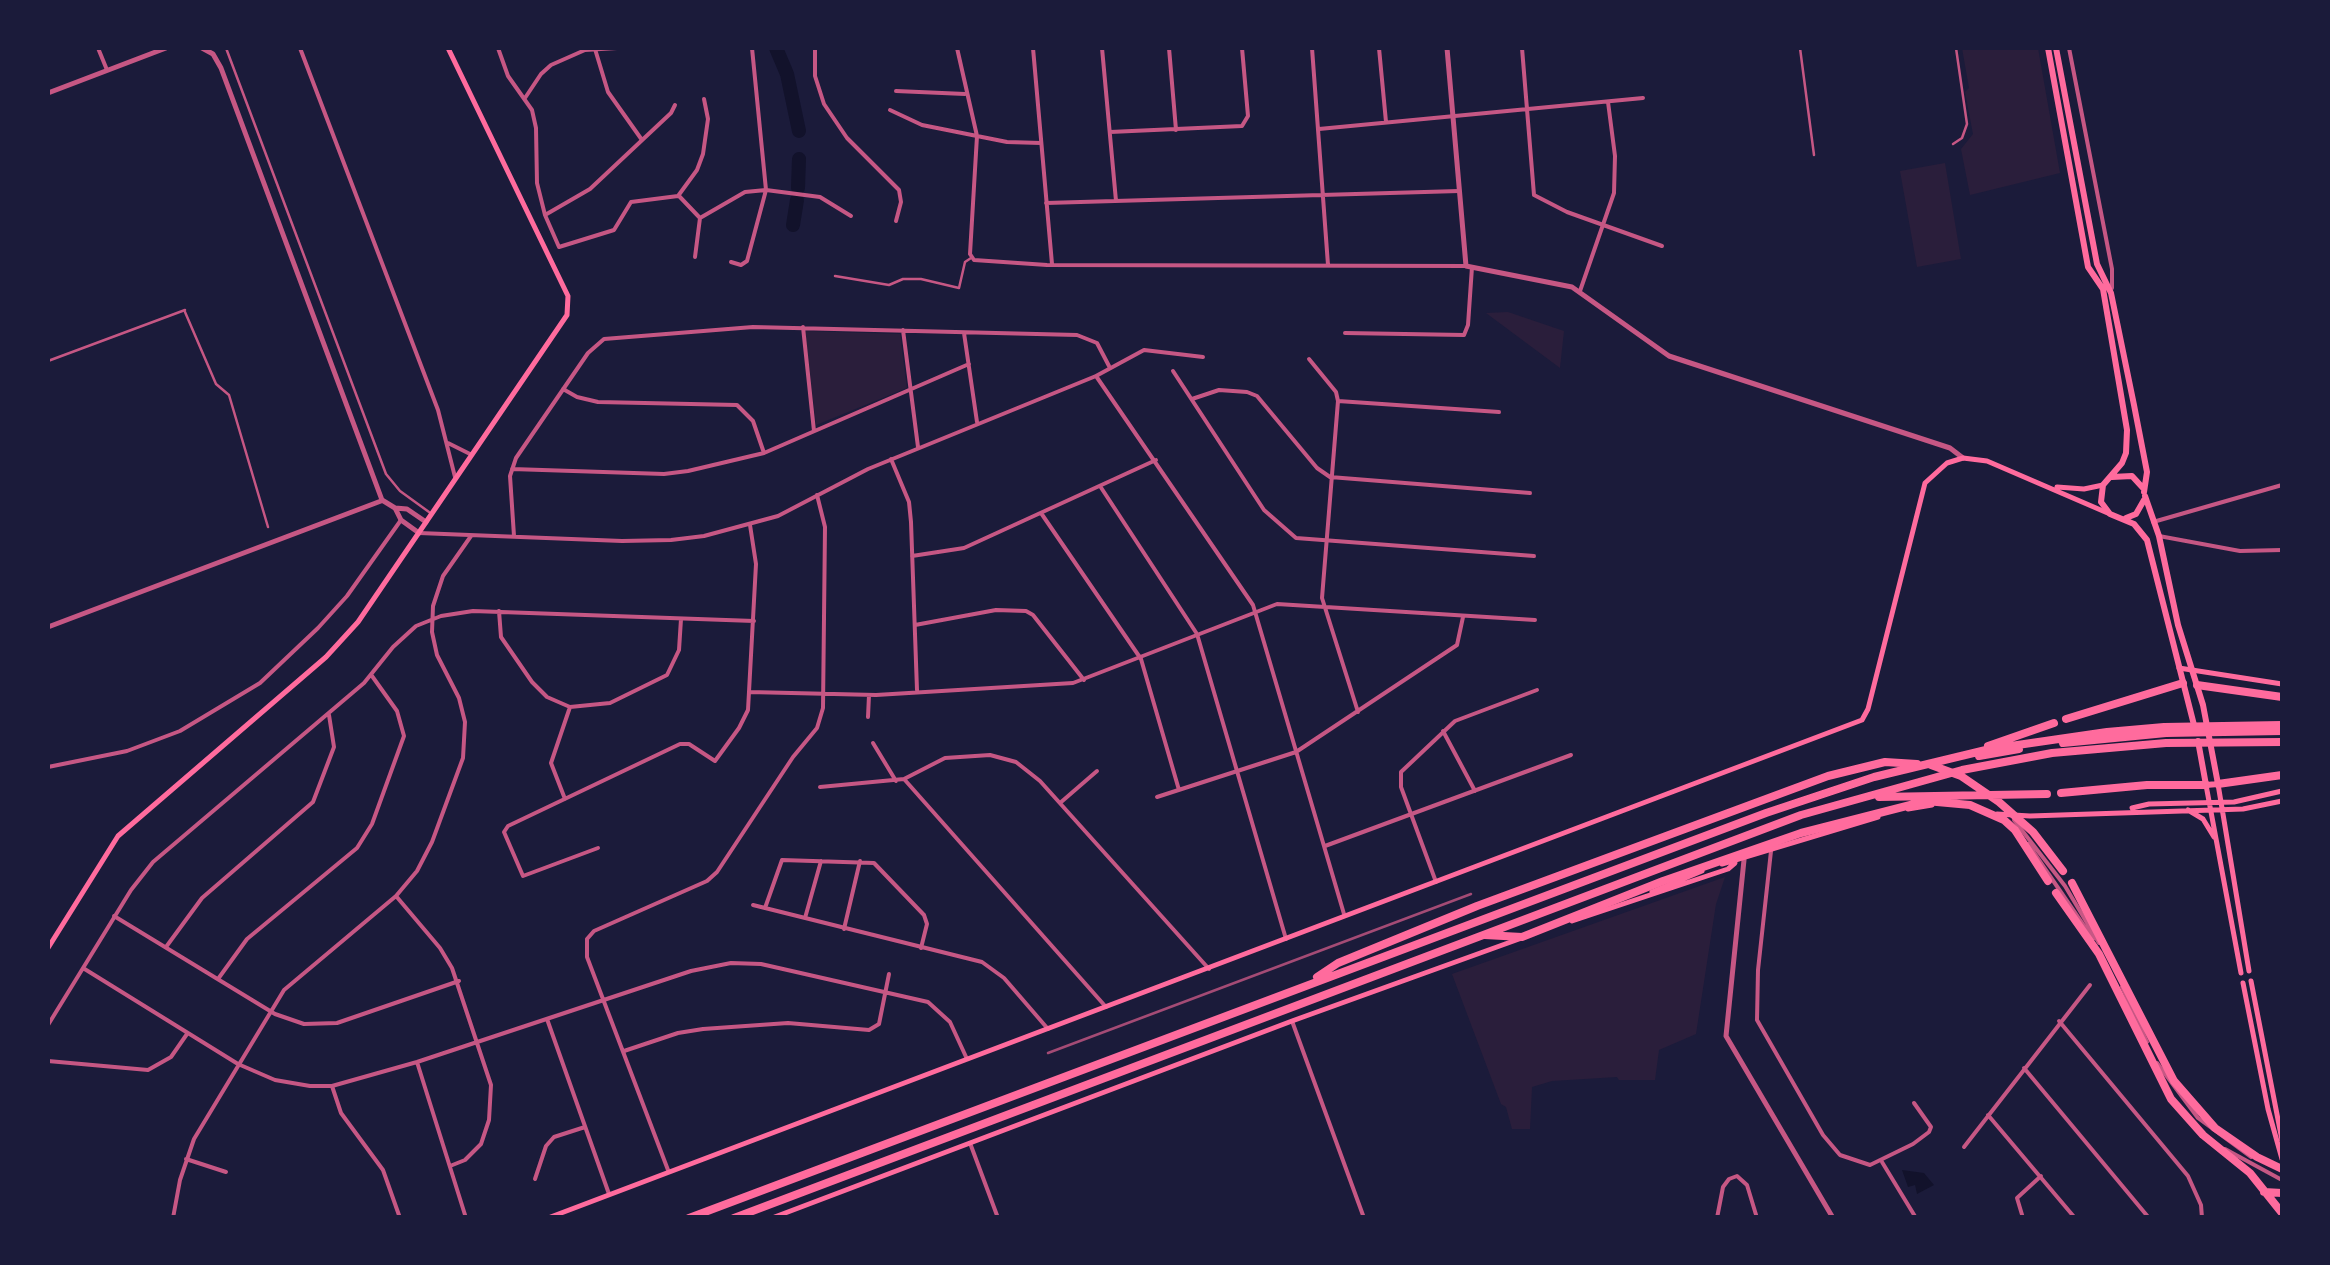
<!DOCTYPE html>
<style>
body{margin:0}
#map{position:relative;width:2330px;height:1265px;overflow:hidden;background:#1b1b3a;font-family:"Asap Condensed",sans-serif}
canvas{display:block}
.frame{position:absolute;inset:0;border:50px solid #1b1b3a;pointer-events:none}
</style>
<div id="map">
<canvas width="2330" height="1265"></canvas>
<div class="frame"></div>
</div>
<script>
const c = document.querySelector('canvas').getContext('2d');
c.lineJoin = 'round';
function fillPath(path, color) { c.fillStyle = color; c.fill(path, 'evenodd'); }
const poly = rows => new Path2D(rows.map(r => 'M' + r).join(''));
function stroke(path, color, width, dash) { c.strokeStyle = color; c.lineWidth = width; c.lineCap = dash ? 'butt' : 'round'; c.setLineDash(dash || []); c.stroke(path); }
fillPath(poly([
 [1962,48,2038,48,2060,173,1970,195,1961,149,1973,134,1965,92,1969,88],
 [1945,163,1961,259,1917,267,1900,171],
 [1508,312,1564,331,1560,368,1486,313],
 [805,331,900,334,907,388,816,425],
 [1725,877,1716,904,1696,1034,1659,1050,1655,1080,1619,1080,1617,1077,1552,1081,1532,1087,1530,1129,1512,1129,1506,1107,1501,1104,1452,974]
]), '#2a1e3b');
fillPath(poly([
 [1902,1170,1924,1173,1934,1185,1917,1194,1915,1185,1908,1187]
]), '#12122b');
stroke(poly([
 [776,48,787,74,799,131],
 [798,188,799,159],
 [793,225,797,200]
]), '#12122b', 14);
stroke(poly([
 [226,48,386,474,400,491,429,512],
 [1800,48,1814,155],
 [1953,144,1962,138,1967,124,1956,48],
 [185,312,216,384,229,395,268,527]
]), '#c65784', 2.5);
stroke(poly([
 [835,276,889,285,903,279,921,279,959,288,965,262,971,258],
 [48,361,185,310]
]), '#c65784', 2.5);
stroke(poly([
 [98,48,107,70],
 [300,48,438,410,455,477],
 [498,48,508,76,532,110,536,128,537,183,545,215,559,247,614,230,631,202,678,196],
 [815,48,815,76,824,104,847,138,899,190,901,202,896,221],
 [957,48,977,136,970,254,974,260,1047,265,1466,266],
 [1033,48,1052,264],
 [1102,48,1116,201],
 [1169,48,1176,130],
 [1312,48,1328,265],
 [1379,48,1386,122],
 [1522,48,1534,195,1567,212,1662,246],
 [2069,48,2112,269,2112,288],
 [595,49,608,92,642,140],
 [896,91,965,94],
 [525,98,541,74,551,65,585,50,617,48],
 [890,110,922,125,1007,142,1041,143],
 [1319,129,1643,98],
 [1110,132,1242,126,1248,116,1242,48],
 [678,196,697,170,703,154,708,119,704,99],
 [679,196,700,218],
 [1046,203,1459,191],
 [545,215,590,189,671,113,675,105],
 [695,257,700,218,745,192,766,190,820,197,851,216],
 [731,262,741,265,747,261,766,190,752,48],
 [1580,291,1614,193,1615,156,1608,102],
 [803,327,814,431],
 [903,330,918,447],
 [964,333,977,422],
 [1345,333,1464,335,1468,325,1472,267],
 [1309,359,1336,392,1338,401,1322,598,1358,712],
 [1173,371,1264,510,1296,538,1534,556],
 [1096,376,1253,605,1344,914],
 [563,389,577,397,598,402,737,405,753,421,764,453],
 [1192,399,1219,390,1247,392,1257,396,1317,468,1330,477,1530,493],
 [1338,401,1499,412],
 [448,443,470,454],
 [891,459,909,502,911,522,917,690],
 [512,469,664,474,688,471,764,453,969,364],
 [1100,486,1197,634,1286,939],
 [1041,513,1141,659,1179,790],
 [2153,522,2282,485],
 [419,533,622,541,671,540,704,536,778,516,868,469,1096,376,1144,350,1203,357],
 [514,536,510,476,516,458,588,353,604,339,753,327,1077,335,1097,343,1109,366],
 [2159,536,2240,551,2282,550],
 [912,556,964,548,1156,460],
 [499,611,501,637,532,682,547,697,570,707,610,703,667,675,679,650,681,619],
 [915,625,996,610,1026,611,1033,615,1084,680],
 [749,692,876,695,1073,683,1277,604,1535,620],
 [868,717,869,695],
 [1443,731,1475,791],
 [873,743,896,781],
 [48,767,127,751,180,731,260,683,318,628,347,596,401,520],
 [904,779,1106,1007],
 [820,787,904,779,945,758,990,755,1016,762,1040,781,1209,969],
 [1157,797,1296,752,1457,645,1463,617],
 [565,799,551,763,570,707],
 [1060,803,1097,771],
 [2014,820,2065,886,2099,943],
 [2028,844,2093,939],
 [1325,846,1571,755],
 [598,848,523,876,504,832,508,826,680,744,689,744,715,761,739,728,748,710,756,564,750,525],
 [1771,851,1758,970,1757,1020,1823,1135,1840,1155,1870,1165,1913,1144,1929,1132,1931,1127,1914,1103],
 [1436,882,1401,787,1401,772,1455,721,1537,690],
 [396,896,440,948,452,968,491,1085,489,1120,481,1144,465,1160,450,1166],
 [753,905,982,962,1004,978,1048,1029],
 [765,908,782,860,874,863,924,915,927,924,921,948],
 [114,916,275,1014,304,1024,337,1023,459,981],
 [805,918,821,861],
 [844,929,860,861],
 [166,947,202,898,313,802,334,747,329,715],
 [83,968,238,1064,275,1080,310,1086,332,1086,417,1062,691,971,731,963,761,964,928,1002,950,1022,967,1059],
 [218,979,247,939,357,848,372,824,404,736,397,711,372,676],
 [2122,987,2147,1042],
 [547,1019,609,1194],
 [1292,1021,1364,1218],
 [2059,1021,2188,1176,2201,1205,2202,1218],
 [48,1025,131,890,153,862,364,683,393,647,416,626,441,616,473,611,754,621],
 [624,1051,678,1033,703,1029,788,1023,869,1030,879,1024,889,974],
 [48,1061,148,1070,171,1057,187,1034],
 [417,1062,466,1218],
 [2157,1063,2198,1118,2251,1157],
 [2024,1068,2149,1218],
 [332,1086,341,1113,383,1170,400,1218],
 [1988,1115,2075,1218],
 [970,1143,998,1218],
 [1964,1147,2090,985],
 [2225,1149,2282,1180],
 [186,1159,226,1172],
 [1882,1162,1916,1218],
 [668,1170,587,957,587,939,594,931,707,881,717,872,793,757,817,728,823,708,825,527,817,495],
 [535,1179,546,1146,554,1137,585,1127],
 [173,1218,180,1180,194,1139,284,990,396,896,417,871,432,842,463,758,465,722,459,698,437,655,432,632,433,606,443,576,471,536],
 [1717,1218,1723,1187,1729,1179,1737,1176,1747,1185,1757,1218],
 [2023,1218,2017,1198,2041,1176]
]), '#c65784', 4);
stroke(poly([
 [202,48,213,54,221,68,382,500],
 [1447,48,1466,266,1572,287,1669,356,1950,448,1963,458],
 [48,93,166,48],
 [382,500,395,508,407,509,426,522],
 [395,508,401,520,419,533],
 [48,627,381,501],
 [1744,860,1726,1036,1833,1218]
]), '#c65784', 5);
stroke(poly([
 [2057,487,2084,489,2103,485],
 [2179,668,2282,684],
 [2218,784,2249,971],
 [2206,785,2241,973],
 [2132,808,2149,804,2234,802,2282,791],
 [1908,809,1932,805],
 [2188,810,2203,819,2214,837],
 [1997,814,2030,816,2243,809,2282,801],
 [1722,864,1878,817],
 [1652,892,1702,871],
 [1572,921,1728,869,1735,863],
 [48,948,118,836,326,657,358,622,567,315,568,296,448,48],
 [2251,981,2282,1140],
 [2243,983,2268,1109,2282,1159],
 [548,1218,1862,720,1868,709,1925,483,1947,463,1963,458,1987,461,2110,514],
 [772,1218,1292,1021,1519,939]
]), '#ff6b9d', 5);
stroke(poly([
 [2048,48,2088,267,2103,289,2127,430,2126,453,2122,463,2103,485,2101,502,2110,514,2134,524,2147,540,2195,729],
 [2056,48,2097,264,2111,293,2134,405,2147,472,2144,492],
 [2112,477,2132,476,2143,488],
 [2145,496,2159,536,2178,625,2203,705,2218,784,2206,785,2198,741],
 [2126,518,2136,514,2144,500]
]), '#ff6b9d', 6);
stroke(poly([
 [2197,685,2282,697],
 [2066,719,2183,683],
 [2063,743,2166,733,2282,731],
 [1988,746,2054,723],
 [1979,756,2019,749],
 [1931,765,1961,776,1999,802,2033,832,2063,871],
 [2218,784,2282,775],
 [2061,793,2147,785,2206,785],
 [1879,797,2047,794],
 [2072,883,2174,1081,2215,1128,2257,1157,2282,1169],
 [2056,893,2099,954,2171,1099,2203,1135,2250,1173,2282,1213],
 [1485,935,1522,937,1663,881,1801,833,1926,801,1970,805,2004,820,2015,830,2048,881],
 [1317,977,1338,963,1477,906,1828,776,1885,762,1917,764],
 [2264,1192,2282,1193],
 [689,1218,1766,813,1874,777,1990,749,2107,732,2164,727,2282,725],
 [734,1218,1801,815,1962,770,2052,753,2166,743,2282,742]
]), '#ff6b9d', 8);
stroke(poly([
 [1048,1053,1471,894]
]), '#a44b75', 2.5);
</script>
